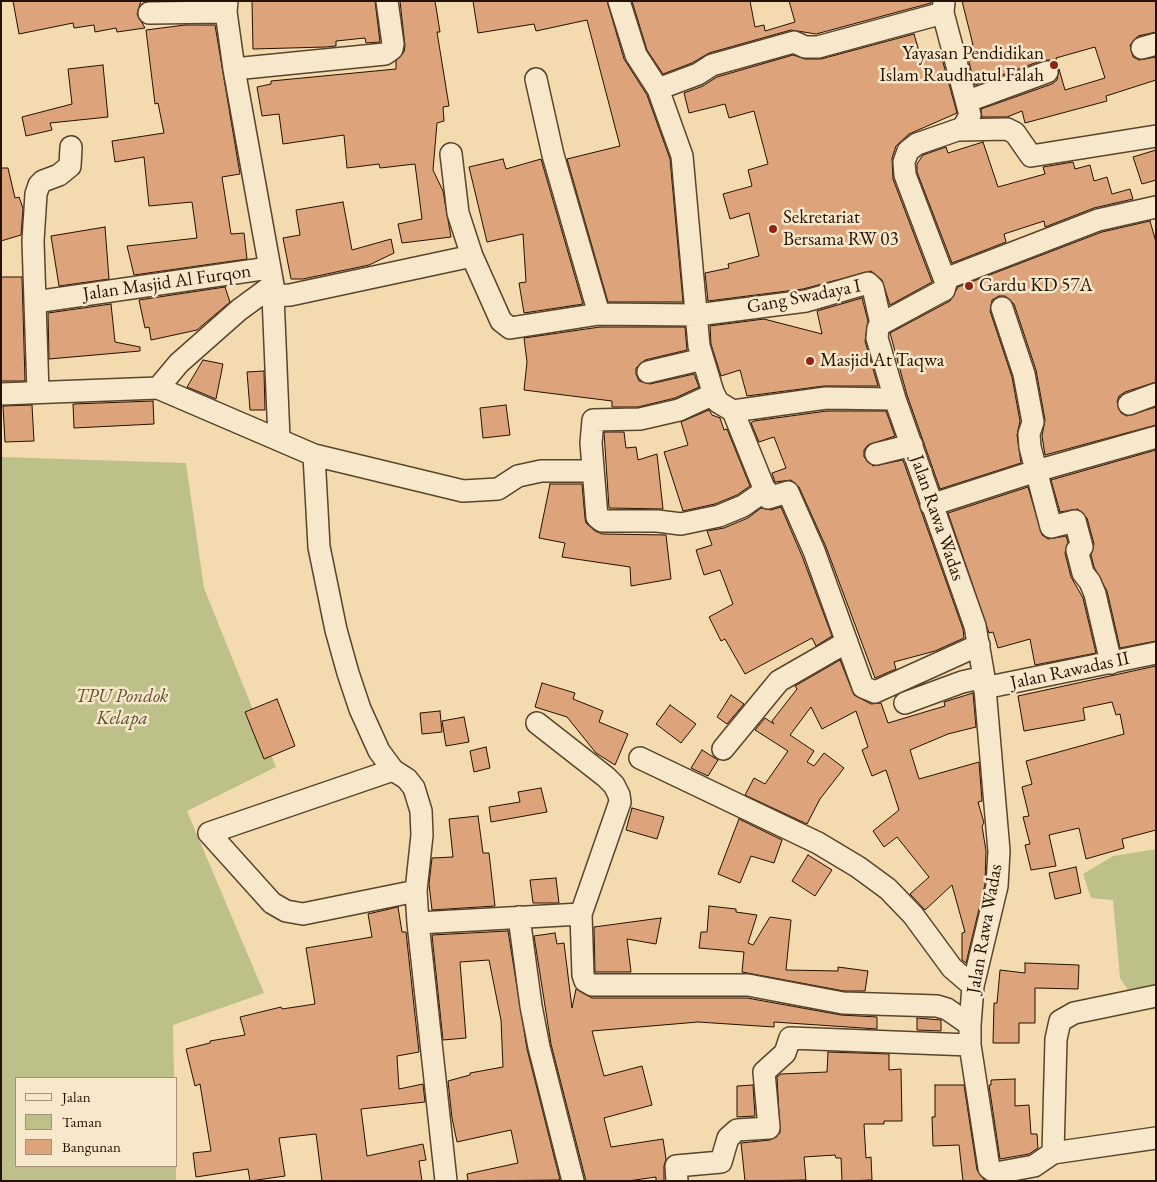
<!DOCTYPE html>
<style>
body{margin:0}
#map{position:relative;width:1157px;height:1182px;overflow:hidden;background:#f4dbaf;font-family:"EB Garamond",serif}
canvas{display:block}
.frame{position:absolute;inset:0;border:2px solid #251100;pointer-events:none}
.legend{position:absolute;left:15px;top:1077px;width:162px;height:90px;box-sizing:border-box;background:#f8e8cb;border:1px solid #a4927a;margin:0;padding:6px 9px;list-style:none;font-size:15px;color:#251100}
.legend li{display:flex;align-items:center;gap:10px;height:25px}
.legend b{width:25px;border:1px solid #a4927a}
</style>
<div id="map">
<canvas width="1157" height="1182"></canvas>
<div class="frame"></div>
<ul class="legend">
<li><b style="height:6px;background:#f8e8cb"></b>Jalan</li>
<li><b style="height:14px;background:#bec089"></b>Taman</li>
<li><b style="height:14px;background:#dda37b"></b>Bangunan</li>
</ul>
</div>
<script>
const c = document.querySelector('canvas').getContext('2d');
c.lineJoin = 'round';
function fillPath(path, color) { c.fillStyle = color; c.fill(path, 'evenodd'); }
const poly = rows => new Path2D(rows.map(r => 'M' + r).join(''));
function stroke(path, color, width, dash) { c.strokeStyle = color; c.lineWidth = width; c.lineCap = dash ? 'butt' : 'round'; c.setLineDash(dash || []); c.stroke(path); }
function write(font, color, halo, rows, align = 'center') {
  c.font = font + ' "EB Garamond",serif'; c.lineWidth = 5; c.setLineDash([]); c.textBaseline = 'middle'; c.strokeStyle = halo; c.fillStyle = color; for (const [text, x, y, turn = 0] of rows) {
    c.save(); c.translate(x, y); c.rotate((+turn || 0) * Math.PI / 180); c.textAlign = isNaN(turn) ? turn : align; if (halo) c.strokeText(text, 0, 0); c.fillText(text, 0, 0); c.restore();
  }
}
fillPath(poly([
 [1,457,186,463,204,588,276,767,187,811,264,993,173,1025,174,1078,16,1078,16,1166,176,1166,176,1181,1,1181],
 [1156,849,1156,1009,1141,1010,1120,978,1113,900,1091,898,1083,874,1113,856]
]), '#bec089');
const building = poly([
 [13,1,141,1,137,14,145,28,117,32,116,28,95,32,94,25,74,28,73,23,19,34,13,1],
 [252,1,375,1,380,42,366,43,365,38,336,41,336,46,326,47,253,49,252,1],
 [400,1,435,1,440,32,437,32,449,106,443,107,444,121,437,123,433,170,443,191,451,237,402,243,398,224,422,219,415,164,380,168,379,164,347,168,344,135,283,144,279,114,262,116,257,87,271,84,271,81,396,69,396,61,404,52,405,46,400,1],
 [473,1,607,1,624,59,647,95,670,159,683,302,608,302,567,159,620,146,587,20,536,31,534,24,478,33,473,1],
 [632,1,750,1,755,27,764,25,765,31,795,22,789,1,931,1,931,3,816,34,791,30,709,53,692,63,663,74,647,50,632,1],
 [962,1,1156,1,1156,32,1138,36,1130,45,1133,57,1139,60,1156,57,1156,80,1106,96,1107,101,1025,123,1022,111,1007,117,982,117,981,109,1052,84,1057,80,1059,69,1065,90,1105,78,1095,47,1056,58,1058,67,1050,60,1043,60,975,85,965,47,973,45,962,1],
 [185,25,215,25,240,174,222,177,231,234,244,233,247,259,134,275,127,246,197,238,192,202,149,206,144,157,115,162,112,141,164,133,158,103,155,104,146,30,185,25],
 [914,34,922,61,941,55,957,113,909,134,896,146,892,158,893,179,932,282,890,305,882,280,871,271,803,289,708,301,705,273,729,268,728,264,759,256,749,213,730,219,723,194,752,186,748,170,768,164,754,111,729,118,725,104,689,113,684,93,703,86,717,77,793,55,805,59,821,59,914,34],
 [103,65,108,117,50,123,52,130,26,136,22,117,72,104,68,69,103,65],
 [983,142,998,187,1045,174,1043,167,1073,162,1075,169,1090,165,1094,181,1107,177,1112,194,1130,189,1133,199,1094,208,1045,227,1044,221,1004,234,1006,242,952,263,917,172,917,164,923,155,946,147,948,153,983,142],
 [1156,150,1156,180,1142,184,1133,157,1156,150],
 [503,159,506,169,541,159,583,304,524,313,519,283,526,282,523,234,487,242,469,167,503,159],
 [1,168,8,168,15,198,19,197,23,208,21,235,1,241,1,168],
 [343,202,352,250,391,239,394,253,369,265,303,279,291,279,283,238,300,235,296,210,343,202],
 [1150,221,1156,242,1156,382,1125,392,1119,396,1117,402,1121,413,1127,416,1156,407,1156,425,1045,455,1042,436,1045,420,1036,370,1014,304,1005,296,999,296,992,300,990,311,1012,377,1020,421,1017,435,1021,463,940,489,907,395,890,333,950,301,958,287,1102,232,1150,221],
 [105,227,109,279,59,286,51,236,105,227],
 [1,277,22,277,25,381,1,381,1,277],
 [225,287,230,302,197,330,151,340,149,327,145,328,139,300,225,287],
 [862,298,868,321,865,341,878,386,824,386,747,396,740,370,721,376,711,344,710,326,764,319,822,334,817,311,862,298],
 [111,304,115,342,140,347,140,351,49,359,48,313,111,304],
 [600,327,685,327,687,350,645,360,636,368,636,374,639,381,650,384,694,374,699,387,675,398,638,407,612,407,612,401,524,390,527,362,524,338,600,327],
 [203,360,223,364,216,399,187,387,203,360],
 [264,371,265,410,250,410,247,372,264,371],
 [153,401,154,424,74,428,73,404,153,401],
 [32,405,34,441,5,442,3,406,32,405],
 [506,405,510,435,483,438,480,408,506,405],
 [709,410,712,415,720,418,724,430,727,429,750,486,737,495,715,504,683,511,664,452,688,445,681,422,709,410],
 [827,411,886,411,895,436,868,445,864,450,864,457,873,466,903,460,963,629,964,638,935,651,894,662,896,669,875,678,826,547,799,487,791,480,775,482,772,473,786,468,774,437,759,442,751,423,754,421,827,411],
 [604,432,624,432,626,448,636,447,638,460,657,454,663,509,609,508,604,432],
 [1156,450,1156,641,1120,648,1107,591,1094,567,1091,555,1094,544,1087,518,1078,509,1060,512,1051,480,1156,450],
 [550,484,582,484,585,518,586,523,595,531,602,534,666,535,671,579,631,586,630,567,562,557,565,543,539,538,550,484],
 [1028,487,1042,535,1048,539,1066,536,1068,542,1065,553,1071,577,1083,598,1096,653,1035,665,1030,639,998,648,993,632,989,633,948,513,1028,487],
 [781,507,802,556,832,636,816,646,812,638,745,674,725,639,721,641,709,617,733,604,720,570,704,575,696,550,712,545,707,531,724,528,748,518,761,508,771,510,781,507],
 [840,660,854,695,871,704,881,703,888,723,945,706,944,702,973,693,976,727,948,734,910,750,919,779,979,762,982,801,978,802,984,823,982,826,986,851,985,884,966,963,962,960,962,933,965,932,952,885,925,910,910,894,929,877,897,837,884,847,873,831,899,810,886,770,872,776,862,750,868,747,856,711,822,729,811,707,790,735,814,751,807,762,814,766,824,753,844,768,820,799,807,824,745,795,754,778,765,784,788,751,755,730,765,718,774,724,772,721,797,689,795,686,840,660],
 [1156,666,1156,830,1122,839,1124,848,1086,859,1079,828,1049,835,1056,866,1031,870,1025,845,1030,844,1023,817,1029,816,1022,787,1032,784,1026,761,1124,734,1120,714,1116,715,1112,702,1083,708,1085,720,1024,731,1018,696,1156,666],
 [542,683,575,693,573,699,603,711,599,722,628,734,615,765,596,753,567,717,535,707,542,683],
 [731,695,744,704,727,724,717,717,731,695],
 [277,699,295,746,264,759,245,712,277,699],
 [670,705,696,724,681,743,656,724,670,705],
 [440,711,442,732,422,734,420,713,440,711],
 [464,717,469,742,446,746,442,721,464,717],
 [486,747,490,768,474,772,470,751,486,747],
 [702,750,718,760,708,776,691,768,702,750],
 [541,788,547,812,491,822,489,807,520,802,518,792,541,788],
 [632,808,664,817,657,839,626,830,632,808],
 [478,816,483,853,489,853,495,906,432,910,429,884,432,858,453,857,449,819,478,816],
 [739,819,782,840,774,863,751,856,740,883,718,874,739,819],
 [808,855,832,870,815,896,792,881,808,855],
 [1076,867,1081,893,1055,899,1049,873,1076,867],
 [556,878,559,903,533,903,530,880,556,878],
 [709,906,736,909,736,912,757,915,748,943,753,945,770,917,791,920,786,970,838,971,838,967,868,971,865,991,844,991,742,972,744,952,699,948,701,932,707,932,709,906],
 [398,907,402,932,406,932,419,1052,397,1056,399,1089,423,1084,425,1102,361,1109,367,1156,423,1144,426,1160,419,1161,422,1181,322,1181,316,1134,279,1138,285,1176,250,1181,248,1169,196,1177,193,1153,211,1151,200,1084,195,1086,186,1049,210,1043,210,1041,245,1035,240,1017,281,1007,282,1009,315,1004,306,948,372,937,368,914,398,907],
 [661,918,656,944,627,939,631,972,595,972,594,927,661,918],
 [508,931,527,1049,560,1180,468,1181,467,1174,518,1163,511,1130,457,1142,452,1118,448,1081,470,1075,470,1073,503,1067,501,1020,489,960,460,962,466,1038,443,1040,432,935,508,931],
 [555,933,557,944,564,943,572,1008,576,989,592,998,747,998,841,1015,877,1017,877,1029,774,1022,774,1027,698,1022,592,1031,604,1076,642,1066,652,1105,604,1118,611,1147,663,1139,666,1159,664,1166,664,1181,656,1181,656,1177,628,1181,586,1181,551,1044,534,936,555,933],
 [1025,963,1079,965,1078,989,1035,988,1035,1023,1019,1023,1019,1043,993,1043,994,1003,997,1003,1000,970,1025,973,1025,963],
 [917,1018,941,1020,941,1031,917,1030,917,1018],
 [828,1052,889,1054,889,1070,901,1069,902,1121,884,1121,884,1124,864,1124,866,1158,871,1157,872,1180,842,1181,841,1158,836,1158,835,1155,804,1157,806,1180,745,1181,741,1143,770,1140,780,1133,777,1077,781,1074,827,1072,828,1052],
 [1015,1079,1015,1106,1029,1105,1031,1134,1037,1134,1038,1148,1029,1154,1000,1159,989,1085,991,1085,991,1080,1015,1079],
 [753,1085,755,1116,737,1117,737,1086,753,1085],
 [935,1085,964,1085,977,1170,985,1181,963,1181,959,1145,933,1146,932,1117,935,1117,935,1085]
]);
fillPath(building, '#dda37b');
stroke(building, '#251100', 1);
const street = poly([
 [619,1,636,55,658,89,682,156,699,346,713,392,718,402,733,411,826,398,895,399,975,626,984,677,999,851,997,886,973,986,970,1025,970,1045,989,1168,996,1173,1034,1166,1053,1153,1156,1138],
 [149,13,226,12],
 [1142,48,1156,44],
 [234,69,385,54,392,49,393,44,387,1],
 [536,79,553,155,599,314],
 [658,89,698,74,712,65,794,42,805,47,818,47,943,13],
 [968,101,1047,72],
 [959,130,1007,129,1015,133,1031,156,1156,136],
 [451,154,458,213,472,256,501,321,510,328,599,314,697,315,806,301,868,283,873,288,881,324],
 [945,279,1098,220,1156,207],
 [273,285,273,296,290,295,472,256],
 [273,296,279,439],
 [35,302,33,241,36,194,39,185,43,181,59,175,70,166,71,147],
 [1002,308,1024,374,1033,422,1029,434,1030,447,1051,527,1075,521,1082,547,1077,550,1083,573,1090,582,1095,594,1111,663],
 [648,372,703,359],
 [158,388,179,363,239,310,273,285,234,69,226,12,227,1],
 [38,392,35,302,269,268],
 [1,394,158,388,314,455,463,491,498,489,518,476,541,471,593,471],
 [714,394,679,410,640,419,593,420,591,443,597,517,602,521,657,521,681,524,719,516,743,506,766,490],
 [895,399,877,338,878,328,881,324,940,292,944,290,946,283,905,175,904,162,908,151,917,144,963,128,970,115,943,13,944,1],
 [1129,404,1156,394],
 [733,411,768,498,788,492,814,551,863,687,875,692,979,645],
 [876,454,912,445],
 [314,455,319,547,336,630,348,673,360,709,379,751,393,770,407,779,414,788,421,811,422,835,416,891,418,923,446,1181],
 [931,505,1036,471,1156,437],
 [984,688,1156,653],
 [905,703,962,682,984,677],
 [537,723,606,777,614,785,619,795,620,802,581,914],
 [723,749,779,681,847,642],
 [640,758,818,843,858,867,888,889,913,915,952,968,973,986],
 [393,770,209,833,272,903,286,911,303,914,416,891],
 [519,917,531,1006,539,1047,573,1181],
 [418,923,581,914,583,975,585,981,592,985,748,985,843,1003,937,1006,947,1009,970,1025],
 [1053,1153,1056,1039,1060,1021,1074,1013,1156,996],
 [677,1181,676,1166,721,1162,728,1138,737,1130,769,1128,764,1072,785,1053,790,1038,970,1045]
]);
stroke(street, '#59442c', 24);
stroke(street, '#f8e8cb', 21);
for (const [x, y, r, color] of [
 [1054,65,5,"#8f2418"],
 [773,229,5,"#8f2418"],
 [969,286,5,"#8f2418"],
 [810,361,5,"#8f2418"]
]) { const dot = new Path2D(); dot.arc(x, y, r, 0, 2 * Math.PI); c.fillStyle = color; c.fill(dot); stroke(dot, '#f8e8cb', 2); }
write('19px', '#251100', '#f8e8cb', [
 ["Yayasan Pendidikan",1044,54,"right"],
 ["Islam Raudhatul Falah",1044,76,"right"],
 ["Sekretariat",783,218],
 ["Bersama RW 03",783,240],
 ["Gardu KD 57A",979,286],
 ["Masjid At Taqwa",820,361]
], 'left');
write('19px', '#251100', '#f8e8cb', [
 ["Jalan Masjid Al Furqon",167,283,-8],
 ["Gang Swadaya I",804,297,-11],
 ["Jalan Rawa Wadas",937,518,71],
 ["Jalan Rawadas II",1070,671,-12],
 ["Jalan Rawa Wadas",985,929,-80]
]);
write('italic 19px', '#5b4e30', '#f8e8cb', [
 ["TPU Pondok",122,697],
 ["Kelapa",122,719]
]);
</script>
